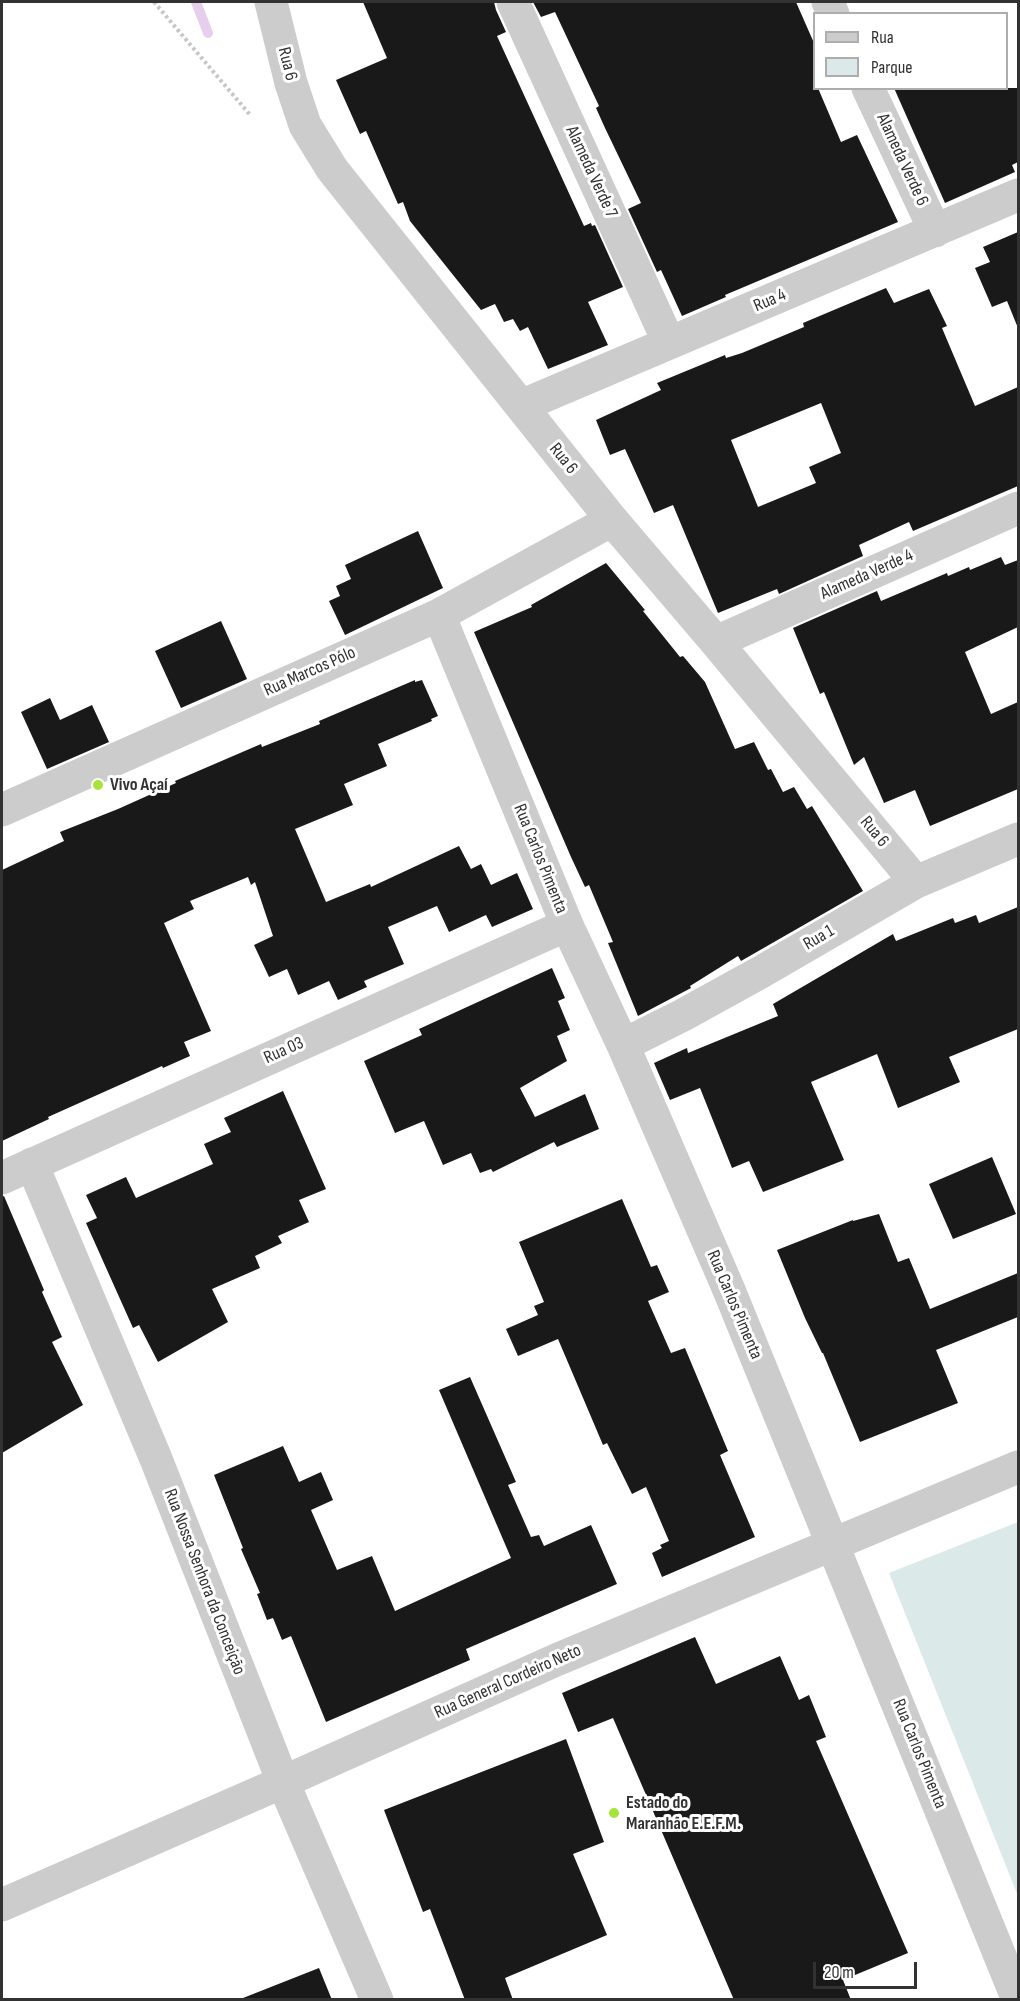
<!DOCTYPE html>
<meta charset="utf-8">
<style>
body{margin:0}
#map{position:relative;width:1020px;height:2001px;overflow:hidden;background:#fff;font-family:"Sofia Sans Condensed",sans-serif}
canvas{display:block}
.frame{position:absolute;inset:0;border:3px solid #323232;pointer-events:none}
.legend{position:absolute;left:813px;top:12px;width:195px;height:78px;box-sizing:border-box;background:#fff;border:2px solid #adadad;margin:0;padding:8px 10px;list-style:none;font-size:18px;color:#323232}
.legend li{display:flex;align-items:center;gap:12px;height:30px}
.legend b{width:30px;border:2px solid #adadad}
.scale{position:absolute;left:813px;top:1962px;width:104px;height:27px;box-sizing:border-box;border:3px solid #323232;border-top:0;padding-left:8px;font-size:18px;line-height:21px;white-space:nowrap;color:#323232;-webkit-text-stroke:4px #fff;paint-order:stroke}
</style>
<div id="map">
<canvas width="1020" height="2001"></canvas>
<div class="frame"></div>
<ul class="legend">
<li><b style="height:8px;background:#ccc"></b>Rua</li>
<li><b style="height:16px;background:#dbe9e8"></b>Parque</li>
</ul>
<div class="scale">20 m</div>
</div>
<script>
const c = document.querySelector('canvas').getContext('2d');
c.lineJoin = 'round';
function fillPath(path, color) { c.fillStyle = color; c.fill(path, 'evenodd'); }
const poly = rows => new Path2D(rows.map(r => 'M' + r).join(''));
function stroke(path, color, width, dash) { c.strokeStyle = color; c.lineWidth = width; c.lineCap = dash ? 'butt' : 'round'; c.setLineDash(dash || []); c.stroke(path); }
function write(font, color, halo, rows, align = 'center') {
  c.font = font + ' "Sofia Sans Condensed",sans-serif'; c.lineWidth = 6; c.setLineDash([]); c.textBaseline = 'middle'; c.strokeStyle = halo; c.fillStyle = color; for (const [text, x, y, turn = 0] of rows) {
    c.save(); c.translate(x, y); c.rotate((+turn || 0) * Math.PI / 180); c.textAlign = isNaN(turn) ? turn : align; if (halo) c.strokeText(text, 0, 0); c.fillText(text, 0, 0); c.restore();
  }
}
fillPath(poly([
 [1018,1522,1018,1896,889,1573]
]), '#dbe9e8');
stroke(poly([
 [196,2,208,33]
]), '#e8ceed', 10);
fillPath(poly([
 [363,2,494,2,496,10,506,32,497,36,584,226,591,223,592,226,595,225,623,287,588,302,608,345,548,369,528,327,520,331,513,319,504,322,495,304,481,310,410,221,403,202,398,204,366,131,360,134,336,80,387,58],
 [533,2,796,2,814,43,814,88,818,88,841,142,857,135,898,222,725,295,726,297,682,316,661,270,657,272,628,209,641,203,605,128,596,108,599,106,555,12,541,17],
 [894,88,1018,88,1018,162,1012,165,1015,172,945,203],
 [1018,232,1018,328,1007,301,992,307,975,268,990,262,983,247],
 [886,288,894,303,929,289,947,326,942,328,975,406,1018,387,1018,486,913,531,909,522,859,545,863,556,779,594,777,589,718,613,673,505,654,513,625,449,610,455,596,420,661,390,657,383,725,355,726,358,742,353,804,327,803,323],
 [821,403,841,453,809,467,816,483,758,507,731,440],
 [418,531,443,588,345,635,329,601,340,596,336,586,351,579,345,565],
 [1001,557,1005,565,1018,560,1018,627,965,652,991,714,1018,702,1018,789,930,826,915,790,884,803,864,757,854,765,824,692,820,694,793,628,877,591,881,601,947,573,948,576,969,567,970,570],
 [606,563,645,610,643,611,680,657,683,656,705,682,735,749,754,742,768,770,771,769,783,792,794,787,807,809,812,806,863,891,741,961,738,956,690,986,691,988,638,1016,608,943,613,942,589,885,585,887,571,857,474,632,532,607,531,605],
 [221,621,247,679,181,708,155,651],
 [415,680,415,682,422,680,438,716,431,719,432,721,378,744,387,766,344,784,353,805,295,829,326,902,370,884,371,887,459,846,471,869,481,864,491,885,517,873,533,909,492,927,486,915,449,932,437,906,388,927,404,964,364,981,367,987,338,1000,329,981,298,995,287,969,269,977,254,945,273,936,255,882,251,885,248,877,190,901,194,909,164,923,211,1031,184,1042,190,1056,163,1068,162,1066,48,1117,49,1119,2,1141,2,870,64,841,60,832,118,809,176,783,175,781,261,744,262,747,320,724,319,721],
 [50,698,60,720,92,705,109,742,47,769,21,712],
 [1018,907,1018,1029,949,1057,960,1082,898,1108,877,1054,811,1082,844,1160,763,1192,749,1161,732,1168,700,1088,670,1100,654,1063,687,1048,688,1053,778,1016,773,1004,893,934,896,941,953,918,955,923,976,915,979,923],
 [552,968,565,998,558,1001,570,1030,557,1036,567,1061,520,1088,535,1117,585,1094,599,1129,557,1147,554,1142,493,1172,491,1169,480,1173,471,1153,443,1165,424,1121,395,1133,364,1061,422,1035,419,1029],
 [283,1091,326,1189,299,1200,309,1222,278,1236,282,1243,255,1256,260,1268,212,1289,228,1322,158,1362,139,1325,133,1328,86,1223,97,1218,86,1195,126,1177,136,1198,213,1164,204,1144,231,1132,224,1118],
 [992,1157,1016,1214,953,1239,929,1184],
 [4,1196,44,1290,42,1292,62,1337,52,1342,83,1405,2,1453,2,1197],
 [622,1199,651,1267,657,1265,669,1292,648,1301,671,1353,685,1348,728,1451,720,1455,755,1537,662,1577,652,1553,662,1548,660,1545,669,1541,646,1487,632,1494,607,1443,603,1445,558,1339,518,1356,506,1329,538,1315,534,1306,544,1302,519,1242],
 [879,1214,898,1262,909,1258,930,1309,1018,1273,1018,1317,936,1350,958,1403,860,1442,823,1353,822,1353,805,1318,777,1250,853,1220,853,1221],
 [470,1377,516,1482,508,1485,531,1537,539,1535,544,1546,591,1525,617,1584,466,1649,470,1660,326,1722,291,1636,282,1640,273,1618,267,1620,257,1594,260,1593,241,1549,243,1548,214,1475,283,1446,299,1482,321,1472,333,1500,311,1510,337,1570,372,1556,395,1611,511,1558,439,1390],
 [695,1637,716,1684,780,1656,799,1700,809,1695,826,1737,816,1741,908,1953,843,1980,851,2000,734,2000,613,1718,578,1732,562,1693],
 [566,1739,604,1842,573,1854,607,1935,505,1978,513,2000,465,2000,430,1909,423,1912,384,1810],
 [319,1968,332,2000,243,2000,243,1998]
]), '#191919');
stroke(poly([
 [154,2,251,116]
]), '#c6c6c6', 4, [3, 3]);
stroke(poly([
 [271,2,291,83,305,125,332,169,612,520,716,642,916,882],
 [513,2,669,343],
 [828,2,833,14],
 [868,88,935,231],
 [521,406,1018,195],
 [439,615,567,925,623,1045,729,1290,1018,2000],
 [716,642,1018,508],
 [2,810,439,615,612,520],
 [623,1045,683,1015,761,972,916,882,1018,839],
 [32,1164,156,1459,283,1782,377,2000],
 [2,1178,567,925],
 [2,1905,283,1782,556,1660,1018,1467]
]), '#ccc', 33);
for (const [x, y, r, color] of [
 [98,785,6,"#a7e439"],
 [614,1813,6,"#a7e439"]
]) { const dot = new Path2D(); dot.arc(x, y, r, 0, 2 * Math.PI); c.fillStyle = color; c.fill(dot); stroke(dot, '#fff', 2); }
write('18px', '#323232', '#fff', [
 ["Rua 6",287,64,76],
 ["Alameda Verde 6",902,160,65],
 ["Alameda Verde 7",591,172,65],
 ["Rua 4",770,301,-23],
 ["Rua 6",563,459,51],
 ["Alameda Verde 4",867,575,-24],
 ["Rua Marcos Pólo",310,672,-24],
 ["Rua 6",874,832,50],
 ["Rua Carlos Pimenta",540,859,68],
 ["Rua 1",819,938,-30],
 ["Rua 03",284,1051,-24],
 ["Rua Carlos Pimenta",734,1305,67],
 ["Rua Nossa Senhora da Conceição",204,1582,69],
 ["Rua General Cordeiro Neto",508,1682,-24],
 ["Rua Carlos Pimenta",919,1754,68]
]);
write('bold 18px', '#323232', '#fff', [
 ["Vivo Açaí",110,785],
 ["Estado do",626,1803],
 ["Maranhão E.E.F.M.",626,1824]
], 'left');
</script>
